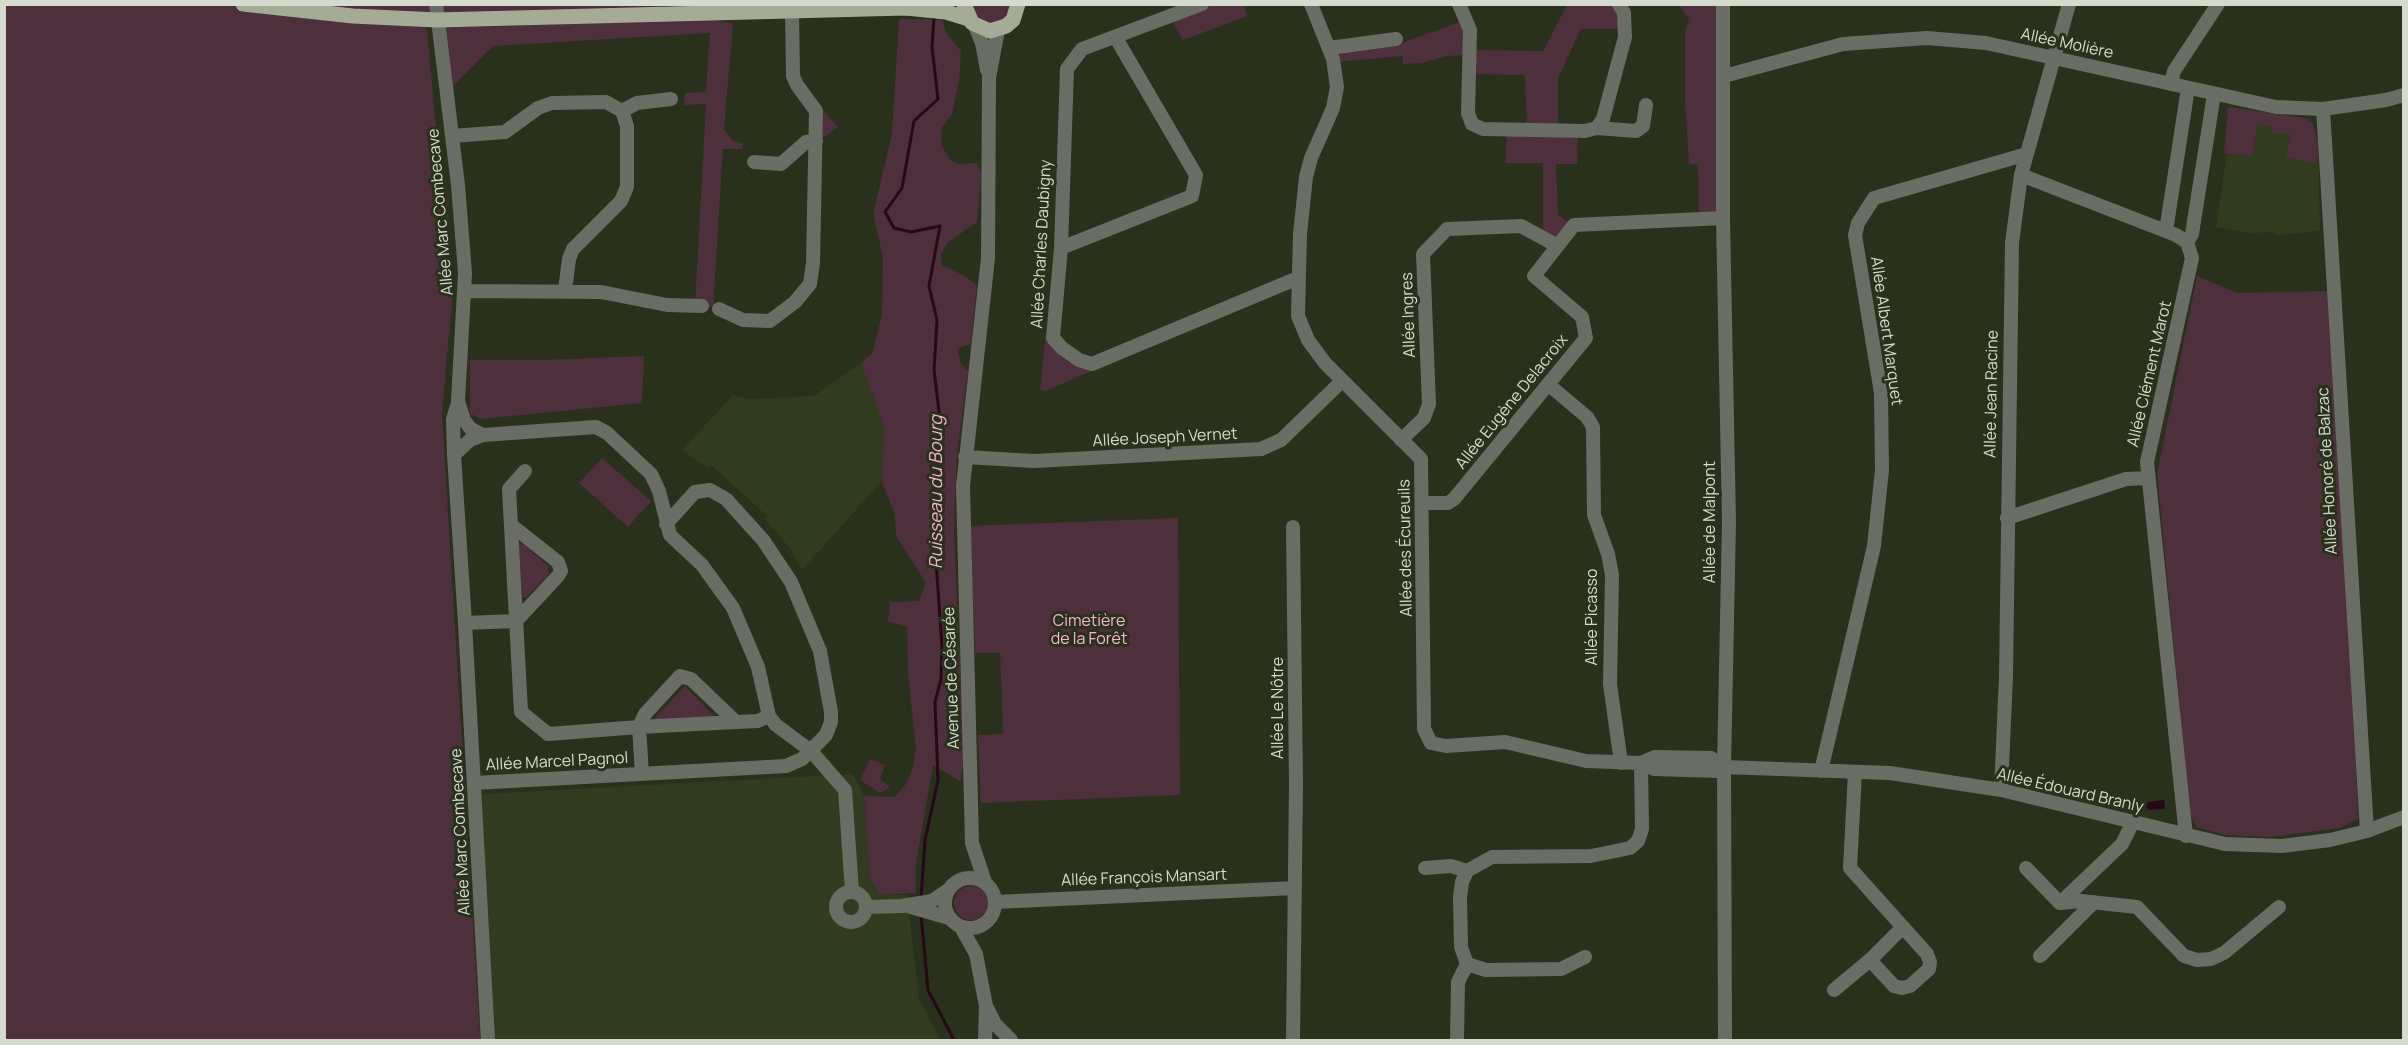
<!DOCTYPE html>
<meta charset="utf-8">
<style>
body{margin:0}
#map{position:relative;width:2408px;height:1045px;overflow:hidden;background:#29311c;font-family:Manrope,sans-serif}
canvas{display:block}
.frame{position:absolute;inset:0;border:6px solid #d6dbce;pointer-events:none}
</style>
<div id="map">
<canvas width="2408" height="1045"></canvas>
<div class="frame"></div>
</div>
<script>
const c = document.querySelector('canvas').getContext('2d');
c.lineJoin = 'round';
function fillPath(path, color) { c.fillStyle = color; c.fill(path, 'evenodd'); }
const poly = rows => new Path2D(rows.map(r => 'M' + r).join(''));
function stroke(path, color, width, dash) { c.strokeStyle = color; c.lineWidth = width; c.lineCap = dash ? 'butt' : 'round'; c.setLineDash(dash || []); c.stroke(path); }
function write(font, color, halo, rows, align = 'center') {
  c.font = font + ' Manrope,sans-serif'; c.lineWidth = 6; c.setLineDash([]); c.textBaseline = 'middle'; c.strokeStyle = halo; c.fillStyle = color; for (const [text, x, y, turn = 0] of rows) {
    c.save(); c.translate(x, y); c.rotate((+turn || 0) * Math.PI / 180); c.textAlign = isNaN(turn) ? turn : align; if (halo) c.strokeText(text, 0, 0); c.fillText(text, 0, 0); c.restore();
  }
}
fillPath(poly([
 [2228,107,2304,118,2313,123,2318,145,2320,230,2278,236,2271,232,2252,233,2216,227,2227,154,2224,153],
 [861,363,897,464,802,570,792,551,765,519,767,516,711,465,707,468,682,450,733,395,750,399,814,396],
 [853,774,864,796,870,878,879,895,907,895,919,999,941,1040,43,1040,479,1020,467,795]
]), '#313b20');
fillPath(poly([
 [968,4,1011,4,1005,21,982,25],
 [1202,4,1243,5,1248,16,1183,40,1170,17],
 [5,5,662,5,669,14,426,20,437,137,447,186,452,302,442,413,480,1040,5,1040],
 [1567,5,1619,5,1625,29,1581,29,1558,78,1558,130,1578,131,1577,164,1556,164,1558,215,1574,225,1556,245,1543,238,1543,163,1505,163,1507,129,1527,130,1525,75,1469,74,1469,55,1446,56,1421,63,1403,64,1403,56,1337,62,1334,51,1402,43,1465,20,1469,50,1543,51],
 [1679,5,1723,5,1723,218,1699,219,1698,165,1689,164,1685,100,1685,31,1689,20],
 [703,19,733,23,724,129,733,141,743,143,742,149,723,149,713,307,695,305,706,104,684,105,685,93,706,92,710,33,493,46,451,88,443,26,489,27],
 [899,19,942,20,947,34,961,51,959,82,952,114,942,128,941,145,950,160,959,164,977,163,981,174,977,222,947,243,941,254,942,265,965,276,977,286,971,344,958,348,958,353,961,364,968,371,957,455,954,530,964,762,960,781,933,765,915,870,916,893,879,895,870,878,864,796,895,797,906,784,913,767,916,749,908,673,907,627,888,621,890,602,919,601,926,583,896,536,895,514,882,482,884,428,861,363,872,354,882,315,883,257,873,214,892,134],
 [2228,107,2304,118,2313,123,2318,145,2317,164,2289,158,2288,163,2286,163,2290,134,2272,133,2273,127,2257,124,2253,156,2224,153],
 [822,109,838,127,816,143],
 [2197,276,2237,293,2327,291,2352,668,2358,819,2340,828,2270,837,2225,835,2197,827,2190,814,2157,474],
 [1046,332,1056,350,1069,362,1091,371,1046,391,1040,390],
 [644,356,642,403,482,419,470,414,470,360,545,360],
 [602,458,651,501,628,527,579,483],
 [1178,518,1180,795,981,803,978,735,1003,734,1000,653,975,653,970,526],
 [519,543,525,545,548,566,549,574,526,598,522,597],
 [685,686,716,718,658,721,655,718],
 [870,759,885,765,880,779,890,787,880,793,860,780],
 '954 903a17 17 0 1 1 34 0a17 17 0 1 1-34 0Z'
]), '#4e2f3c');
fillPath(poly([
 [2164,800,2165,809,2149,810,2146,807,2148,802]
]), '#260816');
stroke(poly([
 [921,899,925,840,938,780,935,702,941,679,942,646,935,547,940,420,934,370,937,320,929,286,940,226,911,232,894,228,885,212,902,188,914,121,938,99,932,47,934,17],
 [921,914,928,990,954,1040]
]), '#260816', 3);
stroke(poly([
 [436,4,458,185,465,273,458,401,464,420,471,429,483,435,596,427,607,433,651,474,659,491,670,535,702,565,733,608,758,667,769,716,776,725,811,751,845,790,852,892],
 [1202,4,1082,49,1067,69,1061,248,1053,338,1062,348,1079,360,1092,364,1298,278],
 [1311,4,1333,59,1337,87,1333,108,1311,158,1306,177,1300,234,1298,316,1308,340,1325,363,1421,459,1424,729,1431,743,1446,746,1505,742,1586,761,1641,763,1654,769,1718,771,1724,767,1890,773,2001,790,2225,844,2282,846,2330,840,2367,831,2404,817],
 [1459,4,1470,30,1468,113,1472,124,1483,129,1585,131,1597,128,1603,119,1625,37,1624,13,1619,4],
 [1723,4,1723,218,1729,522,1724,767,1725,1040],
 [975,26,982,43,987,70],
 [1329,48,1396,39],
 [1724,76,1843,44,1927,38,1986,43,2276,107,2323,109,2386,100,2404,95],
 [2171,84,2174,71,2218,4],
 [2323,109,2367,831],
 [622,111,637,103,671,99],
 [1597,128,1636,131,1643,126,1646,105],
 [452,136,505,132,538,108,552,103,606,102,622,111,627,126,627,187,621,201,573,249,569,259,565,290],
 [754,162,781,164,806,142,816,141],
 [2021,175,2176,235,2187,242,2192,258,2147,462,2186,836],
 [2166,231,2188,88],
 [2187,242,2192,234,2214,94],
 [1061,248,1192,196,1196,175,1116,38],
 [466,291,601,292,667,305,702,306],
 [719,309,743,320,770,321,795,302,810,284,813,263,816,111,797,85,793,76,792,11],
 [1549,385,1587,417,1593,427,1594,515,1608,554,1612,575,1610,684,1621,763],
 [1401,440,1424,418,1429,404,1423,254,1447,229,1521,226,1556,245],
 [454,455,453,419,458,403],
 [965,457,1034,461,1261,449,1281,440,1341,382],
 [525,471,509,489,521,712,548,734,639,727,736,722,691,679,680,676,645,714,639,727,642,774],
 [1423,503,1448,503,1454,499,1586,338,1582,317,1534,276,1574,225,1723,218],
 [2007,518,2126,479,2148,478],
 [1293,527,1296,784,1293,1040],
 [465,623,454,455,470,440,483,435],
 [736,722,758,721,769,716],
 [1641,763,1655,757,1711,758,1724,767],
 [1821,771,1874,546,1882,470,1881,393,1855,235,1858,223,1874,198,2027,154],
 [1855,772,1850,868,1927,954,1930,962,1929,969,1910,986,1902,988,1894,986,1870,960,1903,927],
 [474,783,786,766,802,759,826,735,831,722,831,712,820,651,791,582,763,540,726,499,710,490,695,492,666,524],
 [2001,790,2006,676,2012,243,2021,175,2069,4],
 [1425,868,1451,866,1467,871],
 [2026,868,2060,903,2122,844,2133,822],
 '945 903a25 25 0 1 1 50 0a25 25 0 1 1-50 0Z',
 [985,882,972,843,963,486,988,258,989,78,998,30],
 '836 907a15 15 0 1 1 30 0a15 15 0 1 1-30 0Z',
 [995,902,1295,888],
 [2060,903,2081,901,2137,907,2184,956,2197,960,2211,959,2224,953,2279,907],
 [866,907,902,906,932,901,948,890],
 [911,907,949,918],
 [961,927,976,954,986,1006,985,1040],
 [2040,956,2094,902],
 [1467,964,1486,970,1561,969,1585,957],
 [1834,990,1870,960],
 [987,1008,995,1024,1011,1040],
 [488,1040,465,623,516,621,558,576,561,571,558,562,511,525],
 [1457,1040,1458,982,1467,964,1461,947,1460,897,1462,882,1467,871,1492,857,1591,856,1630,848,1638,841,1642,829,1641,763]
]), '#696d63', 14);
stroke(poly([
 [243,4,353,16,437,20,906,8,946,12,969,19],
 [964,4,972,23,990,31,1006,26,1013,20,1018,4]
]), '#a4ac97', 15);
write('16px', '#d6dbce', '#29311c', [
 ["Allée Molière",2067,44,12],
 ["Allée Marc Combecave",441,212,-95],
 ["Allée Charles Daubigny",1042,244,-87],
 ["Allée Ingres",1409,315,-92],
 ["Allée Albert Marquet",1886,331,82],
 ["Allée Clément Marot",2150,374,-77],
 ["Allée Jean Racine",1992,394,-89],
 ["Allée Eugène Delacroix",1512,402,-51],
 ["Allée Joseph Vernet",1165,438,-3],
 ["Allée Honoré de Balzac",2328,471,-93],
 ["Allée de Malpont",1711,522,-90],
 ["Allée des Écureuils",1406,548,-91],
 ["Allée Picasso",1593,617,-90],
 ["Avenue de Césarée",952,678,-92],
 ["Allée Le Nôtre",1279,708,-90],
 ["Allée Marcel Pagnol",557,762,-3],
 ["Allée Édouard Branly",2070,791,13],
 ["Allée Marc Combecave",461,832,-93],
 ["Allée François Mansart",1144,878,-2]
]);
write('16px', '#f9b6d0', '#29311c', [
 ["Cimetière",1089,622],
 ["de la Forêt",1089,640]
]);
write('italic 18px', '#f5b2cd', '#29311c', [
 ["Ruisseau du Bourg",937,492,-90]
]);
</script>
